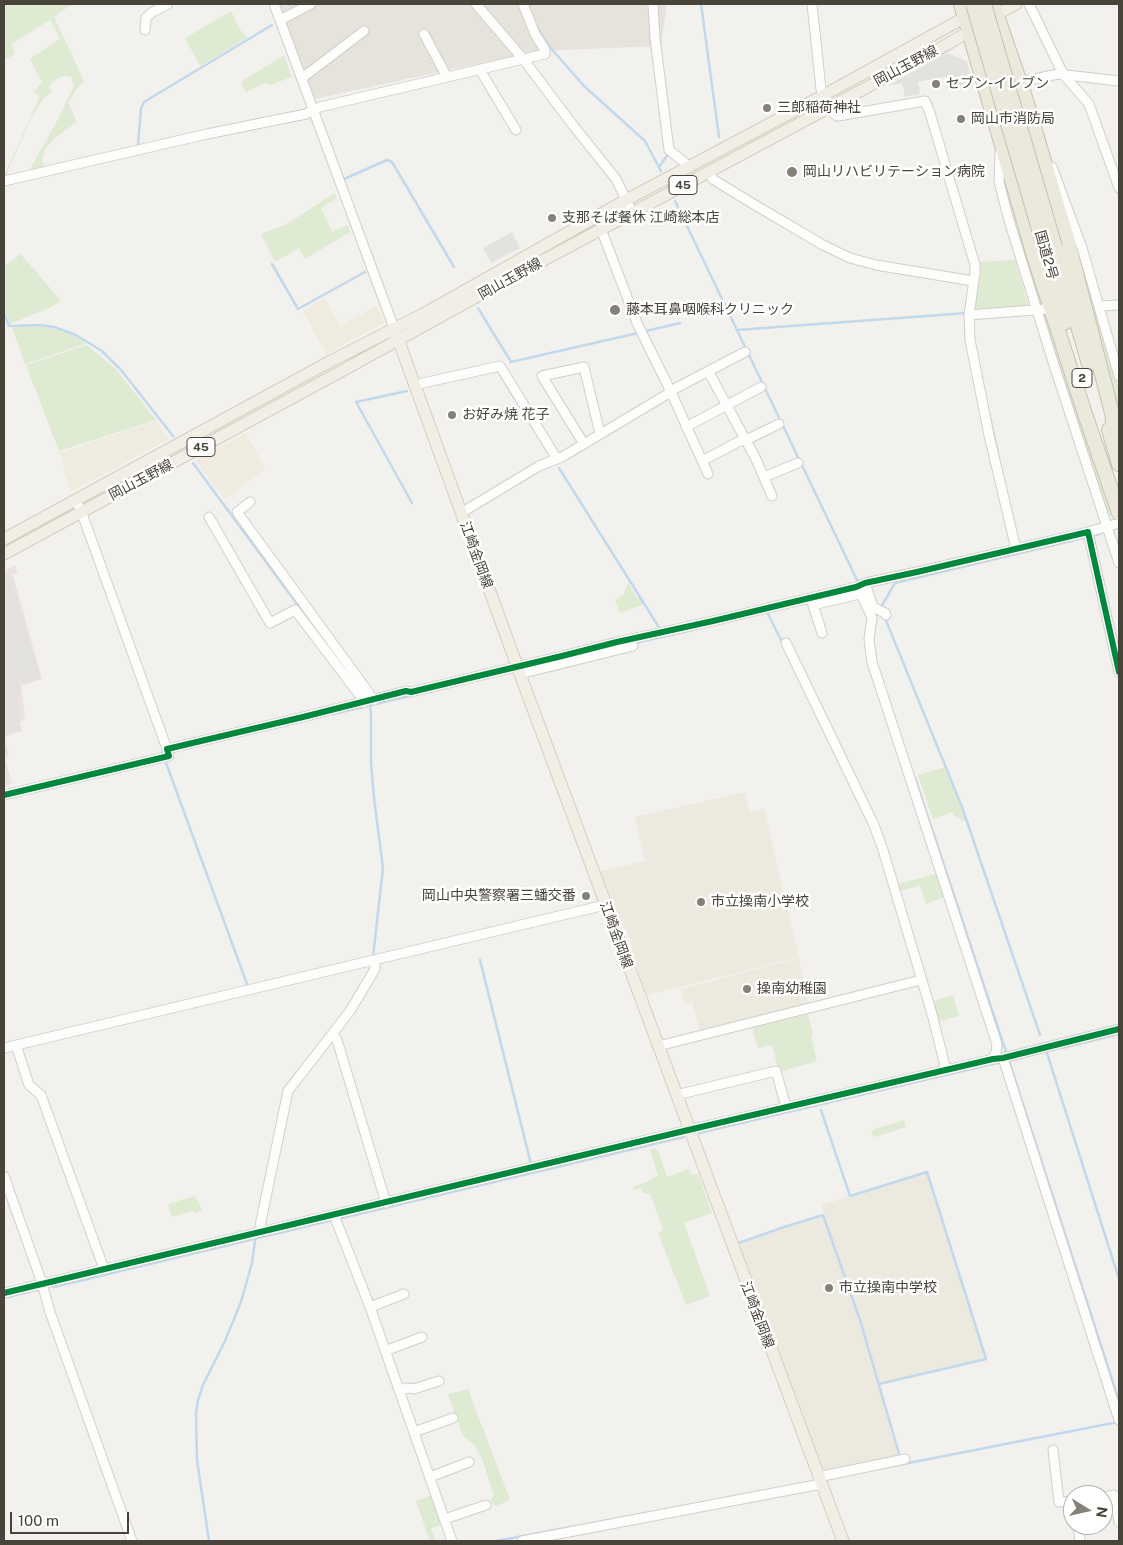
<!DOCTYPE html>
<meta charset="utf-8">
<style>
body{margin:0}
#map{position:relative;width:1123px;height:1545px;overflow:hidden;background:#f2f1ee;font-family:"Public Sans",sans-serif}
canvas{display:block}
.frame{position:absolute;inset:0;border:5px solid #48443a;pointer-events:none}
.north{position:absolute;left:1063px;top:1485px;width:50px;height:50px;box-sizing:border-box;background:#fff;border:1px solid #b6b4b0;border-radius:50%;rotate:99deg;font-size:14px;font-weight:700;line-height:20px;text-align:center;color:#48443a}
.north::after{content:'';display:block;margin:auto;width:18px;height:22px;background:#848179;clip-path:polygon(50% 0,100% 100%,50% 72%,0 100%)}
.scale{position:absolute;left:10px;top:1512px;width:119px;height:22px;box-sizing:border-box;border:2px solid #48443a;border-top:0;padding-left:6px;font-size:15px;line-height:18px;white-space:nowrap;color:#48443a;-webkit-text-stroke:4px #fff;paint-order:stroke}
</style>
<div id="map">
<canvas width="1123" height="1545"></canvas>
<div class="frame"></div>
<div class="north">N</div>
<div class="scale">100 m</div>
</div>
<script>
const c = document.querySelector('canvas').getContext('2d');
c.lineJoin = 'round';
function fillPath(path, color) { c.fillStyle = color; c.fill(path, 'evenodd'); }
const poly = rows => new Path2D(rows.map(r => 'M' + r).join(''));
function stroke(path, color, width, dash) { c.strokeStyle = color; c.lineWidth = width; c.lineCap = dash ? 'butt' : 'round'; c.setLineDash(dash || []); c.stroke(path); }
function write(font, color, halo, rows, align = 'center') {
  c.font = font + ' "Public Sans","Noto Sans JP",sans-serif'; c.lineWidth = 5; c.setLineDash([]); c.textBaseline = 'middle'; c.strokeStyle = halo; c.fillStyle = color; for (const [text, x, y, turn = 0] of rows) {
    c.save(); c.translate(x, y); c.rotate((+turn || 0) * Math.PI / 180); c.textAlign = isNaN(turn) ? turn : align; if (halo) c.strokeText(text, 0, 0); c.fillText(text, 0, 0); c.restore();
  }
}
fillPath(poly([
 [280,4,667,4,661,46,537,51,314,99]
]), '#e5e3dc');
fillPath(poly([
 [325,298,340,326,376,306,385,322,326,354,303,311],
 [156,421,169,439,71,492,63,470,64,466,59,453],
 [246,433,266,469,225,499,195,460]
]), '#f0ebdf');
fillPath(poly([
 [745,792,750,812,764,809,799,957,647,995,631,952,633,947,625,926,620,924,606,885,603,886,598,872,645,861,635,817],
 [799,958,809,1005,700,1031,692,1002,684,1004,681,989],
 [926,1173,985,1358,878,1383,899,1458,825,1473,820,1470,736,1246,779,1230,824,1216,822,1205]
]), '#ece9de');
fillPath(poly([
 [15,565,18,573,13,575,42,679,21,686,25,719,20,722,22,731,4,737,9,755,5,758,12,784,4,786,4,571]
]), '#ece3e0');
fillPath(poly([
 [4,4,72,4,54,17,84,81,76,90,68,103,77,122,55,138,45,149,42,161,45,167,29,171,56,123,74,86,71,77,63,76,52,82,49,87,52,91,43,99,32,116,9,168,7,176,4,176,40,96,33,92,42,83,30,59,60,39,50,20,11,44,15,54,4,60],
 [231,11,241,31,247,38,200,66,185,38],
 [284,55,292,77,270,85,265,83,246,92,241,82],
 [335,193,337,198,321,208,332,232,348,225,350,232,305,259,299,248,275,262,261,234,285,225],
 [1022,239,1045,308,1040,306,1021,242],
 [21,254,61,301,49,308,10,324,4,306,4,266],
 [1015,260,1029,307,975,311,974,308,981,271,979,262],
 [1094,307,1098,309,1119,389,1119,423,1089,308],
 [1047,312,1113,515,1106,517,1042,314],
 [31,326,42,327,59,330,75,336,87,343,25,364,12,328],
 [86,345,115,368,156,420,59,451,26,365],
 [628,583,637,598,640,598,644,604,620,613,615,600,623,595,626,589],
 [945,767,967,822,954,816,952,812,933,819,918,775],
 [939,873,947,896,926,904,920,885,898,892,896,887,898,884],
 [953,995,959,1016,936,1022,930,1002],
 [808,1013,813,1035,811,1036,817,1061,779,1072,772,1045,758,1048,752,1027],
 [904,1120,906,1127,875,1137,873,1136,871,1130],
 [655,1149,658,1150,667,1177,689,1169,692,1175,698,1174,712,1213,684,1223,710,1296,686,1305,658,1233,663,1230,650,1193,644,1194,641,1188,634,1190,633,1187,649,1181,658,1175,650,1150],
 [195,1196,203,1211,195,1213,193,1211,172,1217,168,1204],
 [468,1389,510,1500,496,1506,490,1500,494,1496,483,1461,475,1446,463,1436,448,1394],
 [432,1495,442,1524,431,1529,436,1541,430,1541,416,1501]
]), '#deead1');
fillPath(poly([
 [946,53,967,61,973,86,953,90,950,76,918,82,920,94,905,97,902,83,887,86],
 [512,232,520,248,491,263,483,248],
 [9,573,41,678,23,684,20,676,17,677,22,694,16,696,22,720,19,722,21,730,5,734,4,729,4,576]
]), '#e4e2df');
stroke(poly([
 [701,4,719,137],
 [1034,24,1048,53],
 [536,26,549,46,584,86,645,141,661,171],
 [925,98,928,98,931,103,934,113],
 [138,145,141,108,144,102,272,25],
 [659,167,668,154],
 [344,179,387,160,392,162,454,267],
 [675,201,858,582],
 [272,264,298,309,365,272],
 [478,308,511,362,638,333],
 [4,313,9,326,39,325,54,327,76,335,102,351,121,370,173,436],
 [737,330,967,313],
 [646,331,680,323],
 [497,369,515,399],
 [407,391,356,402,412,503],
 [988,409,998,453],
 [193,463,345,669],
 [559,468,660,629],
 [767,612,783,644],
 [875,617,895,583,1100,534],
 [885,618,962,807,1040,1035],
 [635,643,693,630],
 [364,693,370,705,371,715,371,762,374,798,383,868,373,957],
 [333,714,410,696],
 [165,760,247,984,248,986,246,987],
 [915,778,1009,1061,1119,1401],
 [480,960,531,1164],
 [1062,1048,1119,1034],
 [1046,1050,1119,1279],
 [286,1087,298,1071],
 [821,1110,850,1196,927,1172,986,1359,879,1384],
 [699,1133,1001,1062],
 [338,1219,684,1137],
 [736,1244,784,1227,823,1215,860,1320,900,1457],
 [54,1287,333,1220],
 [4,1298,40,1289,40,1288],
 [888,1467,1118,1422],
 [209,1541,197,1460,196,1414,198,1400,203,1385,225,1341,241,1302,252,1263,256,1234],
 [496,1541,647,1513]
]), '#c2d8ec', 2.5);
const minor = poly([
 [274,4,394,328],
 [476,4,524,60,572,124,616,179,632,212],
 [653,4,655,38,669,150,684,162,687,168],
 [812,4,821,89,835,115,838,116,925,101,930,113,975,265,975,273,969,315,970,340,989,435,1016,549],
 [1029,4,1063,74,1089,104,1119,188],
 [280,20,311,4],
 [145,30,146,18,151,13,168,4],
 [424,34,447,77],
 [480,70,516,130],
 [302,78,364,31],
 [1020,82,1058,74,1119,81],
 [1000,152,999,182,1008,217,1053,362,1119,563],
 [1052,167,1082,248,1119,376],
 [707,172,714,180,755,205,823,245,850,258,876,265,973,281],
 [4,181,207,134,306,114,320,107,545,54,545,50,535,34,523,4],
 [601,229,637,323,671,392,708,474],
 [1100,306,1119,305],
 [969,315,1047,309],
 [708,371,755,457,772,496],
 [414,385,500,366,557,459],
 [686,427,761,387],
 [584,444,542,376,584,367,600,434],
 [702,461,738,442,750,438,779,424],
 [764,477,798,463],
 [76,500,84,519,167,749],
 [250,502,237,512,374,700],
 [461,513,539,466,562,457,671,392,676,388,745,352],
 [209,517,270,623,295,610,361,697,363,703],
 [1088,532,1116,524],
 [865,583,873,607,885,613,886,615],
 [856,587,859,594,861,594,872,618,869,639,872,662,997,1044,996,1052,993,1059],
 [810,598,813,605,859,594],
 [813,605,822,633],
 [786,643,874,825,883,850,932,1014,946,1070],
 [520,674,633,646],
 [4,795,169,756,167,749,303,717,406,691,411,692,562,656,617,642,713,621,856,587,865,583,917,572,1088,532,1119,672],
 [333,1034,337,1040,386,1203],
 [16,1045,29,1085,41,1095,104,1269],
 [658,1046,921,980],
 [4,1048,605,905],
 [1003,1058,1119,1420],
 [676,1095,776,1071,786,1107],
 [4,1176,42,1283,50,1312,132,1541],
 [334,1215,370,1307,452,1541],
 [260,1232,260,1226,288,1091,350,1011,375,969,375,960],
 [4,1293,684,1131,993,1059,1003,1058,1119,1029],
 [370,1307,404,1294],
 [385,1351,422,1337],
 [399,1390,408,1388,414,1389,439,1381],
 [414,1432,453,1418],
 [1053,1450,1059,1502,1073,1501],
 [430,1477,469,1462],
 [818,1477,905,1459],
 [1103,1497,1114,1495,1119,1522],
 [445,1519,486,1505],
 [1078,1525,1080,1541],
 [522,1541,821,1484]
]);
const major = poly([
 [989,19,1016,4],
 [394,328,520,674,843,1541],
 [4,539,329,362,425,313,626,200,824,95,971,14],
 [4,554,338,373,527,269,948,44,976,27]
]);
const highway = poly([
 [961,4,1034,256,1086,417,1119,513],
 [993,4,1025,97,1068,242,1113,417,1112,438],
 [1055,247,1089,364],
 [1045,250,1066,322],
 [1109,430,1119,464]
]);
stroke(minor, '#d0cfcb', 11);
stroke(major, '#d3cebd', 13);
stroke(highway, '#c7c0ac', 16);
stroke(minor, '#fdfdfc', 9);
stroke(major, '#f1eee6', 11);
stroke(highway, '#ebe8dc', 14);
const highwayBridge = poly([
 [973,4,1045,250],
 [984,4,1055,247]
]);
stroke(highwayBridge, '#c7c0ac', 16, []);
stroke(highwayBridge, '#ebe8dc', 14);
stroke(poly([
 [4,795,169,756,167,749,303,717,406,691,411,692,562,656,617,642,713,621,856,587,865,583,917,572,1088,532,1119,672],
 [4,1293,684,1131,993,1059,1003,1058,1119,1029]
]), '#00873e', 6);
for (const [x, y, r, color] of [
 [936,84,5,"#848179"],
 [767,108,5,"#848179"],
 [961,119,5,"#848179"],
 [792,172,6,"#848179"],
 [552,218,5,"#848179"],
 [615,310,6,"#848179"],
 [452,415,5,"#848179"],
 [586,896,5,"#848179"],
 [701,902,5,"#848179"],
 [747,989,5,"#848179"],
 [829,1288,5,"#848179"]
]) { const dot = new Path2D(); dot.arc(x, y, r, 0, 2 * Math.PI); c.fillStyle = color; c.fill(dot); stroke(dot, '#fff', 2); }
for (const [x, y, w] of [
 [683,185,28],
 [1082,378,20],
 [201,447,28]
]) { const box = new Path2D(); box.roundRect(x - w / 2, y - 9.5, w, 19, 4); c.fillStyle = '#fff'; c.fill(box); stroke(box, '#48443a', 1); }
write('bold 12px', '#48443a', null, [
 ["45",683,185],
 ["2",1082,378],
 ["45",201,447]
]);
write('14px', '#48443a', '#fff', [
 ["岡山玉野線",906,66,-28],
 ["国道2号",1046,255,74],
 ["岡山玉野線",510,279,-29],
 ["岡山玉野線",141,480,-28],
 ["江崎金岡線",476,555,70],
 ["江崎金岡線",616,935,70],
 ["江崎金岡線",757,1315,69]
]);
write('14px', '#48443a', '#fff', [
 ["セブン-イレブン",946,84],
 ["三郎稲荷神社",777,108],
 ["岡山市消防局",971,119],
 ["岡山リハビリテーション病院",803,172],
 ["支那そば餐休 江崎総本店",562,218],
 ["藤本耳鼻咽喉科クリニック",626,310],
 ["お好み焼 花子",462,415],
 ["岡山中央警察署三蟠交番",576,896,"right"],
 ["市立操南小学校",711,902],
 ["操南幼稚園",757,989],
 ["市立操南中学校",839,1288]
], 'left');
</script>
